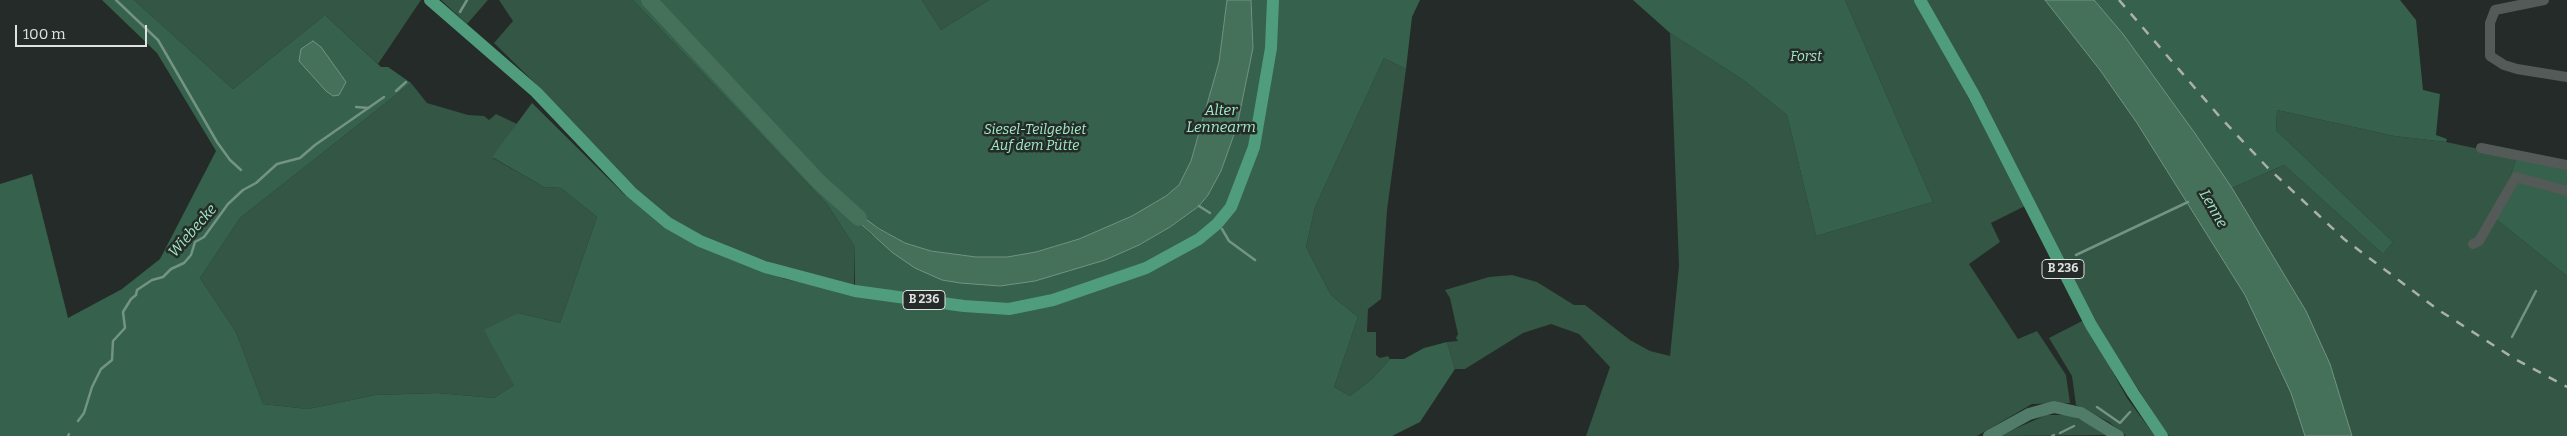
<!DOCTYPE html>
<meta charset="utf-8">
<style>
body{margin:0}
#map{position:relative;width:2567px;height:436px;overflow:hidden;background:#252b28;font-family:Bitter,serif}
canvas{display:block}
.scale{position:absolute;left:15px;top:25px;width:132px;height:22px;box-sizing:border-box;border:2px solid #dee2e0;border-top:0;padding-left:6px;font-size:15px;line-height:18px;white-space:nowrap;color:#dee2e0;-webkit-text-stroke:4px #252b28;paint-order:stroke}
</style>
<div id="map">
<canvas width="2567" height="436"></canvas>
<div class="scale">100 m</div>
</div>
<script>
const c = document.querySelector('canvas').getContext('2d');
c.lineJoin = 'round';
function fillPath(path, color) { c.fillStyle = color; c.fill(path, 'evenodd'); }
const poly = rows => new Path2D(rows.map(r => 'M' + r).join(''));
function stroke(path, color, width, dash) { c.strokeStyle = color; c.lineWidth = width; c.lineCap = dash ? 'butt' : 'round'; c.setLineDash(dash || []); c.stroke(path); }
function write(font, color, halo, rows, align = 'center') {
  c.font = font + ' Bitter,serif'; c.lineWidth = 5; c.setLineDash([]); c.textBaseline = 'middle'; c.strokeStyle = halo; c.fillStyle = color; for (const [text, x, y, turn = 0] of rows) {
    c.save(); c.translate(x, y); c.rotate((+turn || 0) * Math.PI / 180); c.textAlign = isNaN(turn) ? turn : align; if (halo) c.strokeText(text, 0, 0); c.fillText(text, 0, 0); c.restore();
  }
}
fillPath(poly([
 [134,0,421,0,378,64,325,15,233,89],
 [441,0,488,0,467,24],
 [499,0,633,0,827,204,855,247,854,287,793,271,703,237,671,220,635,190,541,89,494,43,513,21],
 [922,0,989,0,941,30],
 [1845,0,1915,0,1929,22,2025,206,1991,223,2000,242,1969,264,2018,339,2037,331,2066,375,2070,403,2032,404,1977,436,1586,436,1610,367,1579,334,1551,324,1523,333,1465,369,1455,369,1447,342,1458,341,1456,338,1458,334,1450,298,1445,290,1489,277,1512,275,1537,282,1574,305,1585,305,1630,340,1650,351,1670,356,1679,266,1670,33,1742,79,1787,115,1816,236,1933,202],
 [1925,0,2045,0,2100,70,2137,123,2245,295,2291,393,2305,436,2169,436,2164,430,2096,323],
 [1384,58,1406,69,1387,210,1381,299,1368,309,1367,332,1376,332,1376,355,1380,358,1388,356,1390,359,1372,379,1350,396,1334,387,1358,317,1331,295,1306,247,1315,207],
 [411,83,427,103,468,115,484,116,489,120,496,114,517,124,493,158,544,187,561,188,597,217,560,323,518,313,514,385,494,398,438,393,375,395,308,409,263,404,236,332,200,278,240,218],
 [2277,110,2394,136,2446,142,2517,157,2496,219,2567,276,2567,436,2352,436,2330,365,2306,311,2232,188,2284,165,2383,254,2393,242,2276,130],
 [2084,320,2127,398,2155,436,2126,436,2109,422,2076,405,2072,376,2049,338],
 [2046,415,2069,415,2084,421,2105,435,1999,436]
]), '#335645');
fillPath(poly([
 [102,0,134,0,233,89,325,15,381,67,388,67,411,83,240,218,200,278,236,332,263,404,308,409,375,395,438,393,494,398,514,385,484,330,518,313,560,323,597,217,561,188,544,187,492,157,532,103,625,195,732,259,785,279,855,294,855,247,827,204,633,0,922,0,941,30,989,0,1227,0,1219,62,1191,161,1179,185,1166,196,1132,216,1079,239,1036,252,1007,257,976,257,931,251,905,243,841,206,872,235,942,280,1000,286,1105,260,1139,245,1170,227,1199,206,1208,195,1221,171,1237,126,1253,48,1251,0,1420,0,1412,17,1406,69,1384,58,1315,207,1306,247,1331,295,1358,317,1334,387,1350,396,1372,379,1390,359,1404,359,1424,348,1447,342,1455,369,1420,422,1392,436,0,436,0,184,32,174,68,318,122,289,160,259,216,151,157,53],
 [1633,0,1845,0,1933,202,1816,236,1787,115,1742,79,1670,33],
 [2094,0,2400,0,2416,20,2423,90,2440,94,2436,135,2447,139,2446,142,2394,136,2277,110,2276,130,2393,242,2383,254,2284,165,2232,188,2123,34],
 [2517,157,2567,164,2567,276,2496,219]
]), '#36614c');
const water = poly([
 [1227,0,1251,0,1253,48,1237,126,1221,171,1208,195,1199,206,1170,227,1139,245,1105,260,1035,281,1000,286,960,283,942,280,915,268,893,253,841,206,845,204,878,228,905,243,931,251,976,257,1007,257,1036,252,1079,239,1132,216,1166,196,1179,185,1191,161,1219,62,1227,0],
 [2045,0,2094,0,2123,34,2194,132,2232,188,2306,311,2330,364,2352,436,2305,436,2291,393,2245,295,2137,123,2100,70,2045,0],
 [313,41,321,47,346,82,339,95,333,96,326,91,299,61,301,49,313,41]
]);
fillPath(water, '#45715b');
stroke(water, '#739383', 1);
stroke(poly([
 [116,0,158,40,217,142,230,160,241,170],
 [460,12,467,0],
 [396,91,406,82],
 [356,107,369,108],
 [1199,206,1210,213],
 [1222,229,1229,241,1255,260],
 [2076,255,2188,202],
 [2512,337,2536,291],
 [2097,407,2120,423,2130,412],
 [78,421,84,413,92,387,101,369,112,360,113,341,125,328,123,312,131,299,136,295,137,290,152,280,163,277,171,269,184,263,191,255,195,242,204,237,228,204,243,190,256,183,277,164,300,158,315,145,384,97],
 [2060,433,2074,426],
 [68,436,69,434],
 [2052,436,2054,435]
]), '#739383', 2.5);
stroke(poly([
 [649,0,819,182,859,218]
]), '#45715b', 16);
stroke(poly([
 [2544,0,2495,10,2490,23,2490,56,2504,65,2517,69,2567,77],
 [2481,148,2567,165],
 [2473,244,2479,241,2516,177,2567,191]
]), '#545a57', 10);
stroke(poly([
 [1989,436,2029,414,2054,407,2081,413,2118,436]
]), '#517c69', 12);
stroke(poly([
 [430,0,536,92,631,192,668,223,700,241,765,267,855,291,964,306,1009,309,1053,300,1146,268,1199,239,1217,224,1231,207,1254,147,1271,48,1273,0],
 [1920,0,1974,95,2091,325,2133,393,2162,436]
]), '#4f9d7c', 12);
stroke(poly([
 [2119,0,2220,117,2267,167,2344,239,2437,309,2515,359,2567,387]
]), '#abb0ad', 2.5, [9, 9]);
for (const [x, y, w] of [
 [2063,269,42],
 [924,300,42]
]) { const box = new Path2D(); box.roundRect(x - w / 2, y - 9.5, w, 19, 4); c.fillStyle = '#252b28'; c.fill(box); stroke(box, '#dee2e0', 1); }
write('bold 12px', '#dee2e0', null, [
 ["B 236",2063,269],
 ["B 236",924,300]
]);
write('italic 14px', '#a2ecc6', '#252b28', [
 ["Forst",1806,57],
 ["Siesel-Teilgebiet",1035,130],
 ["Auf dem Pütte",1035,146]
]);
write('italic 15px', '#a2ebc6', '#252b28', [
 ["Alter",1221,111],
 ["Lennearm",1221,128],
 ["Lenne",2213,209,60],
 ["Wiebecke",193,231,-49]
]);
</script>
